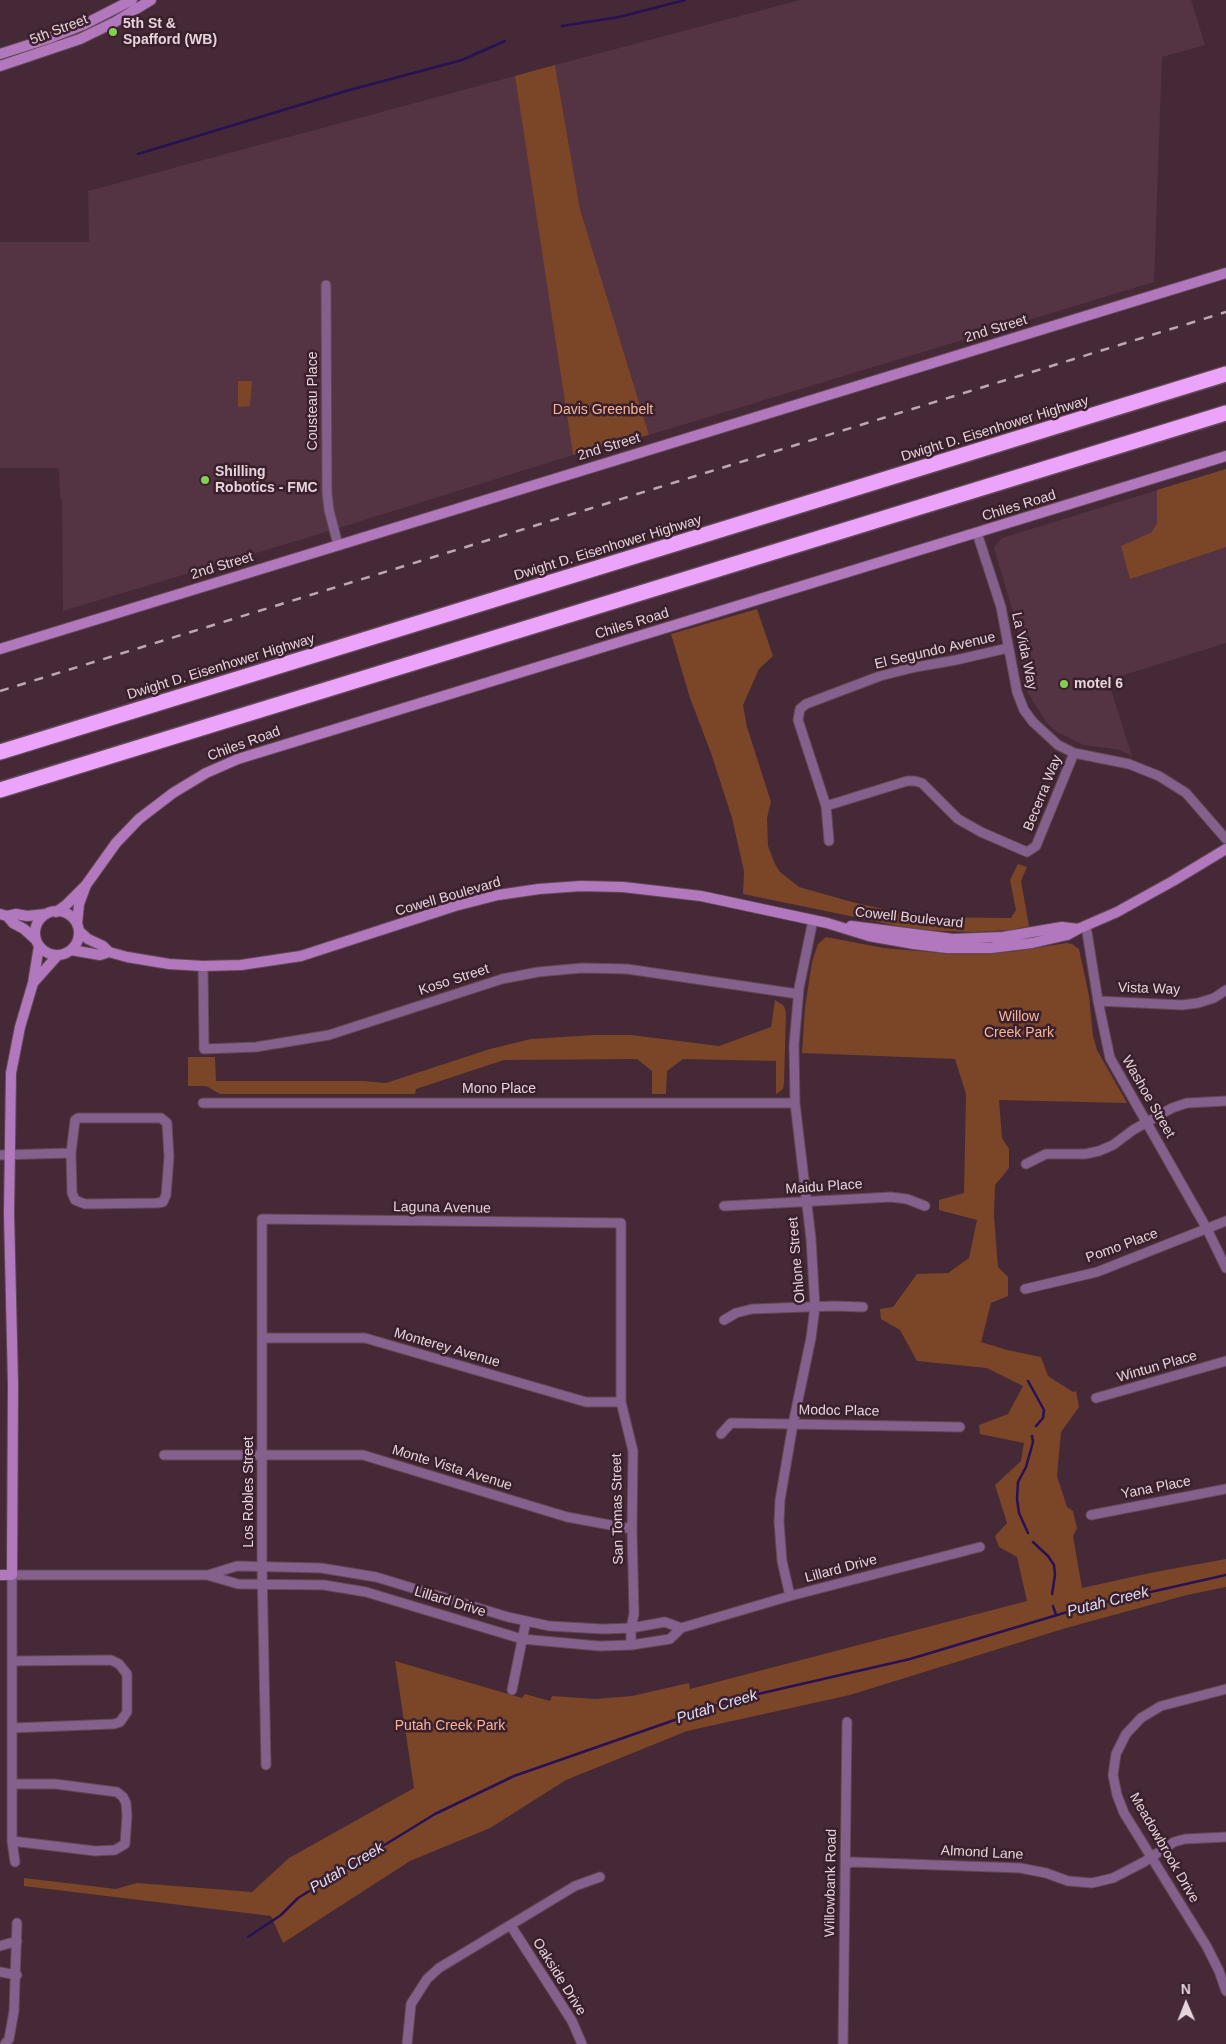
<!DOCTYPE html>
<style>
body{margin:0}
#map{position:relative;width:1226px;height:2044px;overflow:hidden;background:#452936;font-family:Arial,sans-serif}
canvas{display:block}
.north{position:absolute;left:1161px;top:1979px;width:50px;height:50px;-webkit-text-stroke:4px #3a1f2c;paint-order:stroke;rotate:359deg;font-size:14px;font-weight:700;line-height:20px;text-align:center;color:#e6d3db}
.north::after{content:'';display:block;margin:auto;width:18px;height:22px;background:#e6d3db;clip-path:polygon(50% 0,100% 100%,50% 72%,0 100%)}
</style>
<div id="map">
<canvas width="1226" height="2044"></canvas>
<div class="north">N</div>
</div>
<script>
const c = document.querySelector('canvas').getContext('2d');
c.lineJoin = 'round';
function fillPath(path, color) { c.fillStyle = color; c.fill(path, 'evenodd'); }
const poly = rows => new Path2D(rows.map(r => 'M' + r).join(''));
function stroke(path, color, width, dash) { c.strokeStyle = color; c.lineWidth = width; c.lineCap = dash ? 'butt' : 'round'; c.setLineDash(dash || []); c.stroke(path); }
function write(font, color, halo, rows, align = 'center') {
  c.font = font + ' Arial,sans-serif'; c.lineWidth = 5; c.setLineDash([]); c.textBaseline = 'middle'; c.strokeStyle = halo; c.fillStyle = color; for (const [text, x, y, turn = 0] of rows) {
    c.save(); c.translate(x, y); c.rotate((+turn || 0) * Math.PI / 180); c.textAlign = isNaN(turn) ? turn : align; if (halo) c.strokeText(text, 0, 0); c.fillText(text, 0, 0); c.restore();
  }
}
fillPath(poly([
 [800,0,1191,0,1205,45,1162,57,1154,282,649,435,580,209,555,65],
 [515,76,573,455,313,536,63,611,62,499,60,499,59,468,0,468,0,242,89,242,88,191],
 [1226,469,1226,643,1108,680,1132,756,1120,750,1084,745,1057,732,1046,722,1028,693,1025,680,1016,623,994,548,997,543,1002,538]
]), '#543343');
fillPath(poly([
 [555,65,580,209,649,435,573,455,515,76],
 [238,381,252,381,250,406,238,407],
 [1226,469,1226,547,1130,579,1121,546,1152,532,1157,523,1157,490],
 [757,609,773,656,759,669,743,705,747,727,771,802,767,818,768,846,775,864,780,872,799,887,852,902,919,917,1011,918,1016,910,1010,880,1018,864,1027,867,1021,881,1029,926,1012,930,973,932,918,930,743,894,744,871,732,818,711,753,690,698,671,634],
 [826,937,884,948,952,954,1010,952,1067,943,1072,944,1079,949,1089,996,1093,1036,1097,1050,1127,1103,999,1100,1002,1138,1009,1149,1009,1168,995,1185,994,1216,998,1267,1008,1277,1008,1296,991,1303,981,1342,1007,1350,1041,1357,1048,1376,1073,1392,1076,1391,1079,1407,1061,1432,1057,1476,1067,1507,1073,1511,1077,1528,1073,1536,1082,1588,1155,1572,1226,1559,1226,1587,1187,1595,1066,1628,850,1695,687,1731,566,1780,490,1828,410,1861,283,1943,271,1916,24,1886,24,1878,116,1889,137,1883,252,1892,289,1858,414,1788,395,1661,522,1698,525,1694,550,1701,552,1696,595,1699,632,1696,689,1683,690,1689,1027,1601,1017,1557,999,1547,995,1536,1007,1523,995,1485,1021,1461,1024,1443,980,1434,979,1425,1008,1414,1023,1386,987,1368,917,1361,900,1330,881,1319,880,1309,893,1307,917,1274,948,1273,969,1258,977,1220,939,1210,939,1200,964,1193,966,1094,955,1059,802,1053,805,1007,812,962,818,944],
 [775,1000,784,1006,786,1013,784,1083,783,1089,776,1094,776,1061,683,1059,667,1071,666,1094,652,1094,652,1071,637,1059,504,1060,416,1089,415,1094,220,1094,206,1086,188,1086,188,1057,215,1057,216,1081,364,1081,386,1083,490,1049,531,1039,594,1035,631,1035,719,1046,771,1027]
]), '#7b4528');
stroke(poly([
 [562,26,619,17,685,0],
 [138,154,346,91,462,60,505,41],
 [1028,1381,1044,1410,1043,1418,1036,1426],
 [1028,1533,1019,1513,1017,1499,1018,1482,1026,1467,1033,1442,1032,1436],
 [1033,1542,1048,1556,1054,1565,1055,1575,1052,1594],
 [1053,1606,1056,1615],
 [248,1937,281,1915,298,1898,435,1814,514,1776,732,1700,910,1659,1084,1607,1226,1575]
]), '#281155', 2.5);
const street = poly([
 [326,285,327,493,329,510,338,545],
 [977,533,1001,607,1017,692,1024,710,1033,722,1058,745,1074,753,1129,764,1159,776,1186,793,1226,839],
 [826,806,907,781,915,781,922,783,958,819,981,832,1027,852,1036,846,1074,753],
 [829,841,826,806,798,720,800,709,806,704,880,676,916,667,956,660,1008,648],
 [1086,926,1098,1001,1110,1058,1207,1229,1226,1268],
 [203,966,204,1049,256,1047,329,1035,502,979,538,972,582,968,627,969,798,994],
 [1098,1001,1182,1005,1198,1003,1214,998,1226,990],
 [203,1103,795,1103],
 [0,1155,71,1153,72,1193,75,1200,85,1204,157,1203,163,1202,166,1195,169,1157,167,1123,161,1118,78,1118,75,1120,71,1153],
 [1026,1164,1046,1154,1085,1154,1099,1151,1113,1145,1133,1130,1172,1108,1187,1103,1226,1101],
 [724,1206,891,1197,907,1199,925,1206],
 [1025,1289,1097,1272,1226,1221],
 [724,1320,736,1313,752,1309,834,1306,863,1307],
 [263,1338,365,1338,586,1402,621,1402],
 [1096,1398,1226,1361],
 [721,1434,731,1423,960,1427],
 [164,1455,363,1455,567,1517,632,1529],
 [1091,1515,1226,1489],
 [208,1575,237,1566,321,1568,376,1577,508,1617,549,1626,603,1629,631,1628,665,1622,681,1628],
 [790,1596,782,1561,779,1522,780,1500,793,1424,811,1338,815,1307,811,1239,795,1103,794,1045,799,988,813,920],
 [1226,1689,1161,1706,1141,1718,1126,1734,1116,1754,1113,1775,1117,1795,1124,1813,1207,1947,1219,1971,1226,1991],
 [512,1690,526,1621],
 [12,1728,114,1724,120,1722,127,1712,127,1674,119,1664,111,1660,12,1661],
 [266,1765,262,1567,262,1219,621,1223,621,1402,633,1451,632,1529,634,1614,631,1628,631,1645],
 [12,1784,55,1784,117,1792,123,1797,126,1803,127,1816,125,1844,115,1850,95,1851,12,1841],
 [15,1862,12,1841,12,1575,207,1575,238,1584,324,1585,366,1592,522,1639,599,1646,631,1645,670,1639,681,1628,790,1596,980,1547],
 [845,1865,852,1862,1020,1868,1046,1873,1068,1881,1092,1883,1113,1878,1144,1862,1174,1842,1185,1839,1226,1837],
 [511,1926,572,2021,582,2044],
 [0,1946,17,1941],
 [0,1972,17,1975],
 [5,2044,9,2039,14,2011,17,1923],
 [407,2044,411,2004,427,1979,439,1968,575,1886,600,1877],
 [843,2044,847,1722]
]);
const secondary = poly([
 [0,54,47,39,85,24,132,0],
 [0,66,80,39,115,22,151,0],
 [0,649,1226,273],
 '35 933a22 22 0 1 1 44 0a22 22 0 1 1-44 0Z',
 [56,912,66,905,86,885,116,843,139,819,173,793,206,773,238,759,1226,456],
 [0,914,7,916,16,914,27,916,46,914],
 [7,916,13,923,24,929,36,940],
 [77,924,79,904,86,885],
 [851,926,953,939,1003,937,1062,927,1078,929],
 [79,931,88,939,103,946,109,952,127,957,169,964,203,966,241,965,301,956,455,906,498,895,539,889,581,886,623,887,701,896,827,923,869,936,914,944,947,948,991,948,1032,943,1067,935,1078,929,1117,912,1173,881,1226,849],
 [71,950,100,955,109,952],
 [33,983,58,955],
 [0,1575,12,1575,13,1384,9,1214,11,1073,20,1027,33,983,39,946]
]);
const highway = poly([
 [0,752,1226,374],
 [0,790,1226,413]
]);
stroke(street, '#624854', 11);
stroke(secondary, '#624854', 12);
stroke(highway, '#624854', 18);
stroke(street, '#84608c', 9);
stroke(secondary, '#b278bd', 10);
stroke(highway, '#eba4f9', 15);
stroke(poly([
 [0,691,1226,312]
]), '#bda8b1', 2.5, [9, 9]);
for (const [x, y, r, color] of [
 [113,32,5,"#82d04f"],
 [205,480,5,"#82d04f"],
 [1064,684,5,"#82d04f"]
]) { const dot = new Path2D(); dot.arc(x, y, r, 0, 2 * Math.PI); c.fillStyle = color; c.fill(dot); stroke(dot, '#3a1f2c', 2); }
write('bold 14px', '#e6d3db', '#3a1f2c', [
 ["5th St &",123,24],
 ["Spafford (WB)",123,40],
 ["Shilling",215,472],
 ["Robotics - FMC",215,488],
 ["motel 6",1074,684]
], 'left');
write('14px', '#e6d3db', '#3a1f2c', [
 ["5th Street",59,30,-21],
 ["2nd Street",996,329,-17],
 ["Cousteau Place",313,401,-90],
 ["Dwight D. Eisenhower Highway",995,429,-17],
 ["2nd Street",609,447,-17],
 ["Chiles Road",1019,506,-17],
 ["Dwight D. Eisenhower Highway",608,548,-17],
 ["2nd Street",222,566,-17],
 ["Chiles Road",632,624,-17],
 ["El Segundo Avenue",935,651,-13],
 ["La Vida Way",1024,651,78],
 ["Dwight D. Eisenhower Highway",221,667,-17],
 ["Chiles Road",244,744,-20],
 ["Becerra Way",1043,793,-68],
 ["Cowell Boulevard",448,897,-16],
 ["Cowell Boulevard",909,918,6],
 ["Koso Street",454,980,-18],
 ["Vista Way",1149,989,2],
 ["Mono Place",499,1089],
 ["Washoe Street",1148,1097,60],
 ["Maidu Place",824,1187,-4],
 ["Laguna Avenue",442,1208,1],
 ["Pomo Place",1122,1246,-20],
 ["Ohlone Street",797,1260,-95],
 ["Monterey Avenue",447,1348,16],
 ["Wintun Place",1157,1367,-16],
 ["Modoc Place",839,1411,1],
 ["Monte Vista Avenue",452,1468,17],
 ["Yana Place",1156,1488,-11],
 ["Los Robles Street",249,1492,-90],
 ["San Tomas Street",618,1509,-91],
 ["Lillard Drive",841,1569,-15],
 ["Lillard Drive",450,1602,17],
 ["Meadowbrook Drive",1164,1848,60],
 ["Almond Lane",982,1853,3],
 ["Willowbank Road",831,1883,-89],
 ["Oakside Drive",559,1977,58]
]);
write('14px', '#f6b696', '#3a1f2c', [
 ["Davis Greenbelt",603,410],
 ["Willow",1019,1017],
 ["Creek Park",1019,1033],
 ["Putah Creek Park",450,1726]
]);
write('italic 15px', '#e1def3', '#3a1f2c', [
 ["Putah Creek",1108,1602,-14],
 ["Putah Creek",717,1707,-17],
 ["Putah Creek",347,1868,-31]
]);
</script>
